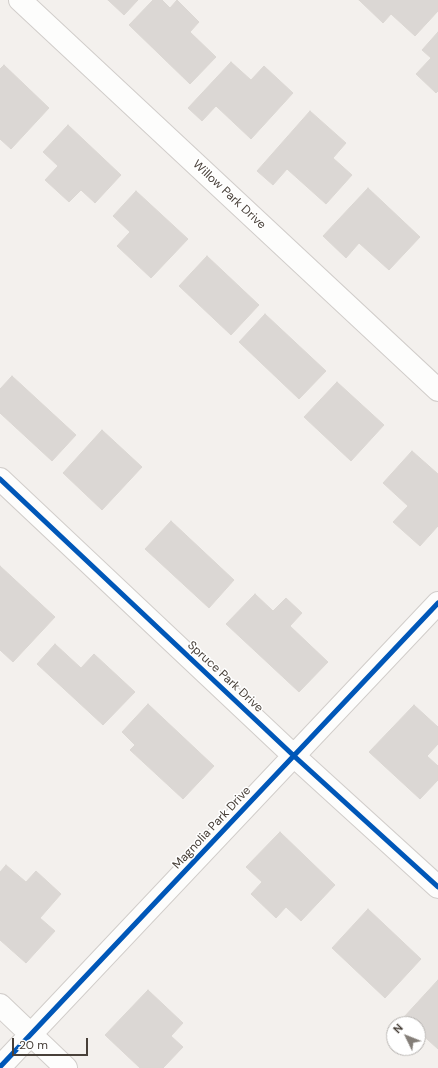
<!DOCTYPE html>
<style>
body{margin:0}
#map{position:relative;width:438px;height:1068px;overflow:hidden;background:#f3f0ed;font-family:"DM Sans",sans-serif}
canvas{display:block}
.north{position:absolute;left:386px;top:1016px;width:40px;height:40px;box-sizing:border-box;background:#fff;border:1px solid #b6b3b0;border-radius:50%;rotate:313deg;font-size:11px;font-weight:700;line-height:16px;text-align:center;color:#484039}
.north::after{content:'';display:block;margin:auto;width:14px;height:18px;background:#847e78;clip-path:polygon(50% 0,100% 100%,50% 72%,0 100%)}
.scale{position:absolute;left:12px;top:1038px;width:76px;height:18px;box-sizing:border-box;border:2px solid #484039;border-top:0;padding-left:5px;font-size:12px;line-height:14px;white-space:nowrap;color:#484039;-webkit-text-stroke:3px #fff;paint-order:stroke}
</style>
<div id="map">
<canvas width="438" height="1068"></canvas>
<div class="north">N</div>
<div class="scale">20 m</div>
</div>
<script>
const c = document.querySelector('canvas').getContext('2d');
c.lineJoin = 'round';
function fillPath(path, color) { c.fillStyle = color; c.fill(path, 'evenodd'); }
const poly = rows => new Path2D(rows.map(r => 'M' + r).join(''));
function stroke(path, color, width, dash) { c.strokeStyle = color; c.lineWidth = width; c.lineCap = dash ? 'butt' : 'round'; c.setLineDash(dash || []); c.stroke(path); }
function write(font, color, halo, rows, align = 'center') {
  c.font = font + ' "DM Sans",sans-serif'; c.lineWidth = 3; c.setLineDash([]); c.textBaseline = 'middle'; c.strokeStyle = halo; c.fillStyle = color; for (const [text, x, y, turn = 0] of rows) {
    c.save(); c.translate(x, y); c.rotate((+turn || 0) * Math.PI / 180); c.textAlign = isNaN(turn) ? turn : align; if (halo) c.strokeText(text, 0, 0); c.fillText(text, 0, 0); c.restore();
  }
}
const building = poly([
 [108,0,138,0,124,15,108,0],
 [153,0,162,0,170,8,177,0,199,22,190,32,216,57,190,84,129,25,153,0],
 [359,0,438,0,438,11,415,36,391,14,383,23,359,0],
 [438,32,438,91,436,93,416,74,431,58,422,50,438,32],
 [231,62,251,80,264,66,293,93,251,139,216,106,202,121,188,108,231,62],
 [4,65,49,108,11,149,0,139,0,69,4,65],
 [310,111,346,143,333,158,352,175,326,204,287,169,273,185,257,171,310,111],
 [68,125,121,175,95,203,81,190,69,202,45,180,58,166,43,152,68,125],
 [368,188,420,237,389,270,359,243,346,258,323,236,368,188],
 [136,191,188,239,151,278,117,246,130,232,113,216,136,191],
 [207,256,259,305,231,335,179,286,207,256],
 [265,314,326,371,299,399,239,342,265,314],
 [12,376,76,435,52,461,0,413,0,389,12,376],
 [337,382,384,425,351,461,304,417,337,382],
 [102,430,142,467,102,510,63,473,102,430],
 [412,451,438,474,438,526,420,546,393,522,408,506,383,483,412,451],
 [171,521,234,580,209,608,145,549,171,521],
 [0,566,55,617,13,662,0,650,0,566],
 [255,594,273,611,286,598,302,613,290,626,328,662,299,692,226,624,255,594],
 [55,644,81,668,94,654,135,692,103,725,37,664,55,644],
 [148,704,214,766,183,799,130,750,135,745,122,732,148,704],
 [414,705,438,727,438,744,427,756,438,766,438,780,420,799,369,752,414,705],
 [280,832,335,885,301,921,286,907,276,918,251,894,262,882,246,867,280,832],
 [6,865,26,882,36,871,61,894,40,918,55,931,26,963,0,940,0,872,6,865],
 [368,909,421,959,385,998,332,948,368,909],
 [438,980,438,1049,418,1031,418,1024,411,1024,404,1017,438,980],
 [148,990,183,1023,171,1036,183,1047,163,1068,140,1068,105,1035,148,990]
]);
fillPath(building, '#dbd7d4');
stroke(building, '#dbd7d3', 1);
const minor = poly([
 [20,0,438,390],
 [0,479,294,756,438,887],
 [0,1005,66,1068],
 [0,1067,438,603]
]);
stroke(minor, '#d1cdca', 24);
stroke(minor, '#fdfdfc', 22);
stroke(poly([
 [0,479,294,756,438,887],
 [0,1067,438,603]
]), '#0057b8', 5);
write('12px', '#484039', '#fff', [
 ["Willow Park Drive",229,195,43],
 ["Spruce Park Drive",225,677,43],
 ["Magnolia Park Drive",212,828,-47]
]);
</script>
